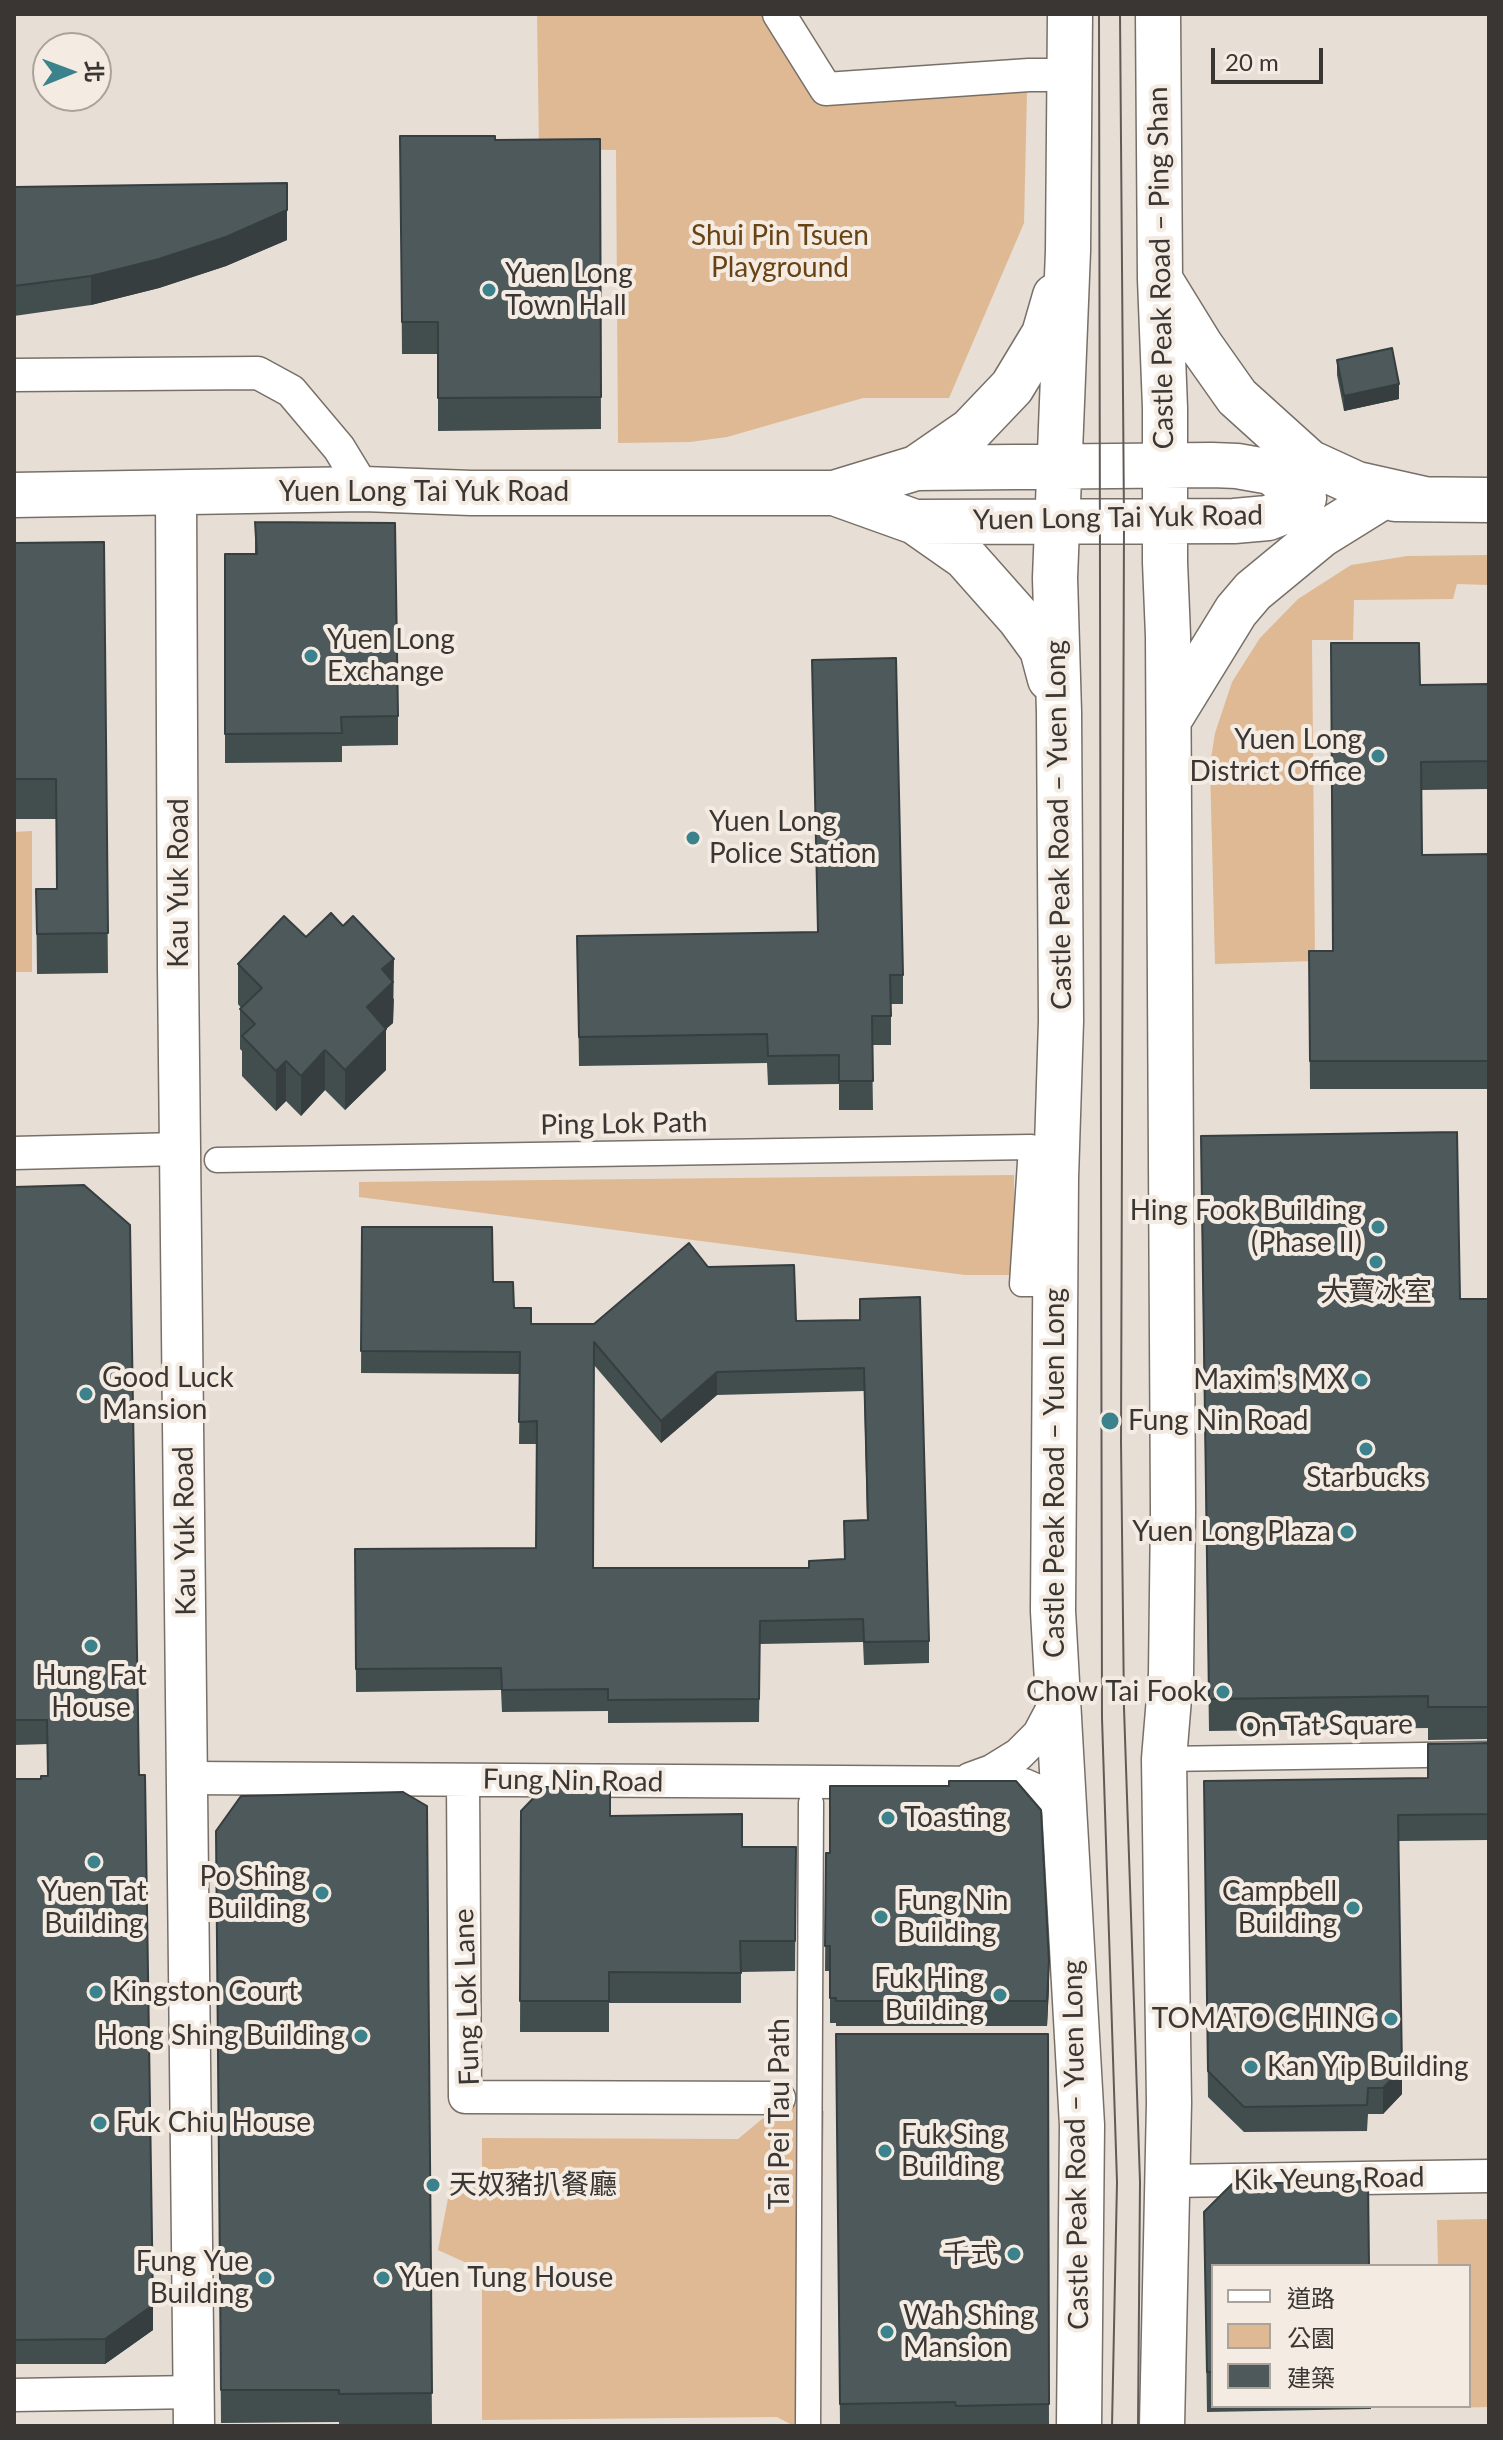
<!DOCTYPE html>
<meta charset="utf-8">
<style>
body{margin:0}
#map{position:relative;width:1503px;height:2440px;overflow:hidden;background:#e7ded5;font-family:Lato,"Noto Sans TC",sans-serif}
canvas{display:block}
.frame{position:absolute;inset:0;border:16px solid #3a3633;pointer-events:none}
.legend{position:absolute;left:1211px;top:2264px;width:260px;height:144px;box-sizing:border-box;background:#f4ebe2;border:2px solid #aaa39c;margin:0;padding:10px 14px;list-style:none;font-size:24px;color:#3a3633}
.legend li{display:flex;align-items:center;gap:16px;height:40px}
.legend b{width:40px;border:2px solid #aaa39c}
.north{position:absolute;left:32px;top:32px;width:80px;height:80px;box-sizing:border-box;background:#f4ebe2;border:2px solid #aaa39c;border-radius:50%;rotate:89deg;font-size:22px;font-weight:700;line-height:32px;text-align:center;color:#3a3633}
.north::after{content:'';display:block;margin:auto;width:28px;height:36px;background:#3c828c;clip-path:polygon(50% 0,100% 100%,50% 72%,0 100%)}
.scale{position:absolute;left:1211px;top:48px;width:112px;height:36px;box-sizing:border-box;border:4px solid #3a3633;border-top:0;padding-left:10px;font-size:24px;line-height:28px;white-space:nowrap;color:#3a3633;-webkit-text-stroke:6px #f4ebe2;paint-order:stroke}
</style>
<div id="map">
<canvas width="1503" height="2440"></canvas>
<div class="frame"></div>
<ul class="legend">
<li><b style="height:10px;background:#fff"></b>道路</li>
<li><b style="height:22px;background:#deb994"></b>公園</li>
<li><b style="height:22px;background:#4d595b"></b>建築</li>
</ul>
<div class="north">北</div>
<div class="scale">20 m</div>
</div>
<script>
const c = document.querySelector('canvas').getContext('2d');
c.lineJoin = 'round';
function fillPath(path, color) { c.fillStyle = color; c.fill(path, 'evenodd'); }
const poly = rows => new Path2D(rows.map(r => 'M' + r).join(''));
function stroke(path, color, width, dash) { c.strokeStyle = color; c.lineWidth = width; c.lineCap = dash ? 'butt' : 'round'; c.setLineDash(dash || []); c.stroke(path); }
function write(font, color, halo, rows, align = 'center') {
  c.font = font + ' Lato,"Noto Sans TC",sans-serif'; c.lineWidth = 8; c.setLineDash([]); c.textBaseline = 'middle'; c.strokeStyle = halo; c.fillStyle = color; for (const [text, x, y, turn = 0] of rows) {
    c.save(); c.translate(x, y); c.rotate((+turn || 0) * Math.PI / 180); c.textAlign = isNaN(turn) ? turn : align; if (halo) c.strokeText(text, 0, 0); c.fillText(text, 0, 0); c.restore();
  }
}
fillPath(poly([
 [537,14,775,14,838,99,1027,92,1024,223,949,398,863,398,727,437,690,442,618,443,616,150,539,149],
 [1489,555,1489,585,1457,584,1453,599,1354,600,1353,640,1312,640,1315,961,1215,964,1210,765,1215,733,1232,682,1260,638,1298,599,1351,565,1407,556],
 [32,831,32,972,14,972,14,832],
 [1014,1175,1014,1275,965,1275,359,1197,359,1182],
 [785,2100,824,2111,820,2286,794,2426,777,2417,482,2420,482,2270,438,2250,451,2183,482,2181,482,2138,738,2139],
 [1489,2219,1489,2407,1440,2408,1440,2406,1469,2406,1469,2266,1438,2266,1437,2220]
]), '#deb994');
const pedestrian = poly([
 [217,1160,1031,1147,1022,1284,1055,1284],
 [1164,1759,1489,1754],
 [808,2426,811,1803]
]);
const minor = poly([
 [779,14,826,89,1029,75,1070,75],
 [14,375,258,373,291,391,339,448,364,489],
 [14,1153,180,1149],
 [188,1778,1002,1783,1024,1785,1047,1795,1064,1809],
 [970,1779,992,1771,1018,1755,1039,1734,1057,1700],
 [463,1780,465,2097,779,2098],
 [1169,2181,1489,2176],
 [14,2395,194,2392]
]);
const tertiary = poly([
 [176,493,178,968,194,2426]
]);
const secondary = poly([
 [1070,14,1068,251,1055,578,1059,712,1061,1021,1056,1178,1053,1611,1082,2125,1079,2426],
 [1158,14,1160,279,1165,408,1165,562,1168,636,1173,1511,1171,1674,1164,1759,1169,2103,1162,2426],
 [1161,281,1201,346,1237,397,1309,462,1357,484,1424,499],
 [916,468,971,430,1012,387,1044,334,1055,296],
 [834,493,915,522,1234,521,1268,518,1288,510,1304,498],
 [14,495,364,489,471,493,834,493,916,468,1212,465,1237,466,1271,472,1304,498],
 [1395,499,1489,500],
 [915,522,965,557,1020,619,1042,649,1050,679],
 [1169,720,1236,611,1253,591,1321,535,1379,499]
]);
stroke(pedestrian, '#787068', 27);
stroke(minor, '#787068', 35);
stroke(tertiary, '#787068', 43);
stroke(secondary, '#787068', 47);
stroke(pedestrian, '#fff', 24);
stroke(minor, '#fff', 32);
stroke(tertiary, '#fff', 40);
stroke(secondary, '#fff', 44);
stroke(poly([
 [1099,14,1102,1718,1117,2182,1112,2426],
 [1120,14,1124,521,1121,1441,1124,1708,1140,2182,1138,2426]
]), '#615b57', 2);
fillPath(poly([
 [400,136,495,140,600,139,601,429,438,431,438,354,402,354],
 [14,187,287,240,226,266,159,288,91,305,14,316],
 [1337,360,1399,399,1344,411,1337,375],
 [255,522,398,716,398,745,342,746,342,762,225,763,225,554,255,554],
 [104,542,108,973,37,974,36,889,56,889,56,819,14,819,14,543],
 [1489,684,1489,789,1421,790,1422,855,1489,854,1489,1089,1310,1089,1309,951,1333,951,1420,685],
 [577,936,903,975,903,1004,891,1004,891,1045,872,1045,873,1110,839,1110,839,1084,768,1085,767,1063,579,1066],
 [306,937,394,999,393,1023,386,1029,386,1070,345,1110,325,1090,301,1116,286,1101,276,1111,242,1076,242,1051,240,1049,240,1009,241,1008,238,1004,238,964],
 [1201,1168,1460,1299,1489,1299,1489,1739,1428,1740,1428,1728,1209,1731],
 [14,1187,139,1775,153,2330,105,2364,14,2364,14,1779,41,1779,48,1776,47,1744,14,1745],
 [362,1227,493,1282,514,1308,531,1324,594,1324,708,1267,796,1321,860,1320,929,1641,929,1663,864,1665,863,1642,760,1644,759,1722,608,1723,608,1711,502,1712,501,1690,356,1692,355,1549,536,1548,537,1444,519,1444,520,1374,361,1373],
 [594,1365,661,1443,717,1395,864,1391,867,1520,844,1521,844,1559,809,1568,593,1568],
 [1489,1743,1489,1840,1398,1841,1402,2094,1383,2114,1368,2114,1367,2131,1244,2132,1208,2097,1204,1781,1428,1778],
 [427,1806,432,2426,339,2426,339,2422,221,2423,216,1831],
 [521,1811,610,1816,742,1847,796,1847,795,1971,741,1972,741,2003,609,2003,609,2032,520,2032],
 [826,1853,1049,1986,1047,2026,836,2026,836,2023,830,2023,830,1971,825,1971],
 [836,2034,1048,2034,1049,2426,956,2426,955,2425,840,2426],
 [1204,2212,1213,2266,1213,2406,1371,2406,1371,2409,1207,2412]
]), '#424d4e');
fillPath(poly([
 [287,183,287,240,226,266,159,288,91,305,91,276],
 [1399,384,1399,399,1344,411,1344,396],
 [394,959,393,1023,386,1029,386,1070,345,1110,345,1070,367,1007,382,969],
 [325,1050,325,1090,301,1116,301,1076],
 [286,1061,286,1101,276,1111,276,1071],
 [717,1372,717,1395,661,1443,661,1421],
 [1049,1961,1049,1986,1047,2026,1047,2001],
 [1402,2069,1402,2094,1383,2114,1383,2088],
 [153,2305,153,2330,105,2364,105,2339]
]), '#363e40');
const building = poly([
 [400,136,495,136,495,140,600,139,601,397,438,398,438,322,402,322,400,136],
 [287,183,287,210,226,237,159,259,91,276,14,286,14,187,287,183],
 [1392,348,1399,384,1344,396,1337,360,1392,348],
 [255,522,395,523,398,716,341,717,342,733,225,734,225,554,257,554,255,522],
 [104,542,108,933,37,934,36,889,57,889,56,779,14,779,14,543,104,542],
 [1331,643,1419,643,1420,685,1489,684,1489,761,1421,762,1422,855,1489,854,1489,1061,1310,1061,1309,951,1333,951,1331,643],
 [896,658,903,975,890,975,891,1016,872,1016,873,1081,839,1081,839,1055,768,1056,767,1034,579,1037,577,936,818,932,812,660,896,658],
 [331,913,343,926,353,916,394,959,382,969,393,982,367,1007,386,1029,345,1070,325,1050,301,1076,286,1061,276,1071,242,1036,255,1024,240,1009,262,988,238,964,284,916,306,937,331,913],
 [1457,1132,1460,1299,1489,1299,1489,1707,1428,1707,1428,1696,1209,1699,1201,1136,1457,1132],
 [84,1185,130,1225,139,1775,145,1775,153,2305,105,2339,14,2340,14,1779,41,1779,41,1776,48,1776,47,1720,14,1720,14,1187,84,1185],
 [362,1227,492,1227,493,1282,513,1282,514,1308,531,1308,531,1324,594,1324,689,1243,708,1267,794,1265,796,1321,860,1320,860,1299,920,1297,929,1641,864,1642,863,1619,760,1621,759,1699,608,1700,608,1689,502,1690,501,1668,356,1669,355,1549,536,1548,537,1421,519,1422,520,1352,361,1351,362,1227],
 [594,1342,661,1421,717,1372,864,1368,868,1520,844,1521,845,1559,809,1561,809,1568,593,1568,594,1342],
 [1489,1743,1489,1814,1398,1815,1402,2069,1383,2088,1368,2088,1367,2105,1244,2107,1208,2071,1204,1781,1428,1778,1428,1744,1489,1743],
 [949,1781,1016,1781,1041,1810,1049,1961,1047,2001,836,2001,836,1998,830,1998,830,1946,825,1946,826,1853,830,1853,830,1786,949,1786,949,1781],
 [544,1787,610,1787,610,1816,742,1814,742,1847,796,1847,795,1941,740,1941,741,1973,609,1972,609,2001,520,2001,521,1811,544,1787],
 [403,1792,427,1806,432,2393,339,2394,339,2390,221,2390,216,1831,241,1796,403,1792],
 [836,2034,1048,2034,1049,2404,956,2406,955,2402,840,2404,836,2034],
 [1368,2181,1369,2266,1213,2266,1213,2372,1207,2372,1204,2212,1232,2184,1368,2181]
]);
fillPath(building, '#4d595b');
stroke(building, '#363e40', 2);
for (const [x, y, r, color] of [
 [489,290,8,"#3c828c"],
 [311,656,8,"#3c828c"],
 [1378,756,8,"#3c828c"],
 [693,838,8,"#3c828c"],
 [1378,1227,8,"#3c828c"],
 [1376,1262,8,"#3c828c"],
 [1361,1380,8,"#3c828c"],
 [86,1394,8,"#3c828c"],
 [1110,1421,10,"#3c828c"],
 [1366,1449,8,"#3c828c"],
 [1347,1532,8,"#3c828c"],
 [91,1646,8,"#3c828c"],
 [1223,1692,8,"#3c828c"],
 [888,1818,8,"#3c828c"],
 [94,1862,8,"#3c828c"],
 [322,1893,8,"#3c828c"],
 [1353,1908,8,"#3c828c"],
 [881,1917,8,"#3c828c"],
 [96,1992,8,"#3c828c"],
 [1000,1995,8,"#3c828c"],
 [1391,2019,8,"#3c828c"],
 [361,2036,8,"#3c828c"],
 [1251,2067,8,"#3c828c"],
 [100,2123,8,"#3c828c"],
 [885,2151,8,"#3c828c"],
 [433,2185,8,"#3c828c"],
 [1014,2254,8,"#3c828c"],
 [265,2278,8,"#3c828c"],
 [383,2278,8,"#3c828c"],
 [887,2332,8,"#3c828c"]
]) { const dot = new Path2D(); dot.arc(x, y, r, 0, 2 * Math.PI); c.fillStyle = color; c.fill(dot); stroke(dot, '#f4ebe2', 3); }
write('28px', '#6a4315', '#f4ebe2', [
 ["Shui Pin Tsuen",780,236],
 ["Playground",780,268]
]);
write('28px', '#3a3633', '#f4ebe2', [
 ["Castle Peak Road – Ping Shan",1161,268,-91],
 ["Yuen Long Tai Yuk Road",424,492],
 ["Yuen Long Tai Yuk Road",1118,518,-1],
 ["Castle Peak Road – Yuen Long",1059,825,-91],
 ["Kau Yuk Road",179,883,-90],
 ["Ping Lok Path",624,1124,-1],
 ["Castle Peak Road – Yuen Long",1055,1473,-90],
 ["Kau Yuk Road",185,1531,-91],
 ["On Tat Square",1326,1726,-1],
 ["Fung Nin Road",573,1781,1],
 ["Fung Lok Lane",467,1997,-92],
 ["Tai Pei Tau Path",780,2114,-90],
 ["Castle Peak Road – Yuen Long",1076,2145,-91],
 ["Kik Yeung Road",1329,2179,-1]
]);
write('28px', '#3a3633', '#f4ebe2', [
 ["Yuen Long",505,274],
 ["Town Hall",505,306],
 ["Yuen Long",327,640],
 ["Exchange",327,672],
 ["Yuen Long",1362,740,"right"],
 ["District Office",1362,772,"right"],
 ["Yuen Long",709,822],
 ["Police Station",709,854],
 ["Hing Fook Building",1362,1211,"right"],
 ["(Phase II)",1362,1243,"right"],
 ["大寶冰室",1376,1292,"center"],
 ["Good Luck",102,1378],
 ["Mansion",102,1410],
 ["Maxim's MX",1345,1380,"right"],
 ["Fung Nin Road",1128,1421],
 ["Starbucks",1366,1478,"center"],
 ["Yuen Long Plaza",1331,1532,"right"],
 ["Hung Fat",91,1676,"center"],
 ["House",91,1708,"center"],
 ["Chow Tai Fook",1207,1692,"right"],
 ["Toasting",904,1818],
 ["Po Shing",306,1877,"right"],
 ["Building",306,1909,"right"],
 ["Yuen Tat",94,1892,"center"],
 ["Building",94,1924,"center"],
 ["Campbell",1337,1892,"right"],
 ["Building",1337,1924,"right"],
 ["Fung Nin",897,1901],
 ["Building",897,1933],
 ["Fuk Hing",984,1979,"right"],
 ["Building",984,2011,"right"],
 ["Kingston Court",112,1992],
 ["TOMATO C HING",1375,2019,"right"],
 ["Hong Shing Building",345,2036,"right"],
 ["Kan Yip Building",1267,2067],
 ["Fuk Chiu House",116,2123],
 ["Fuk Sing",901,2135],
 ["Building",901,2167],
 ["天奴豬扒餐廳",449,2185],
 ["千式",998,2254,"right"],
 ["Fung Yue",249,2262,"right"],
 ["Building",249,2294,"right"],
 ["Yuen Tung House",399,2278],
 ["Wah Shing",903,2316],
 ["Mansion",903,2348]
], 'left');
</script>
